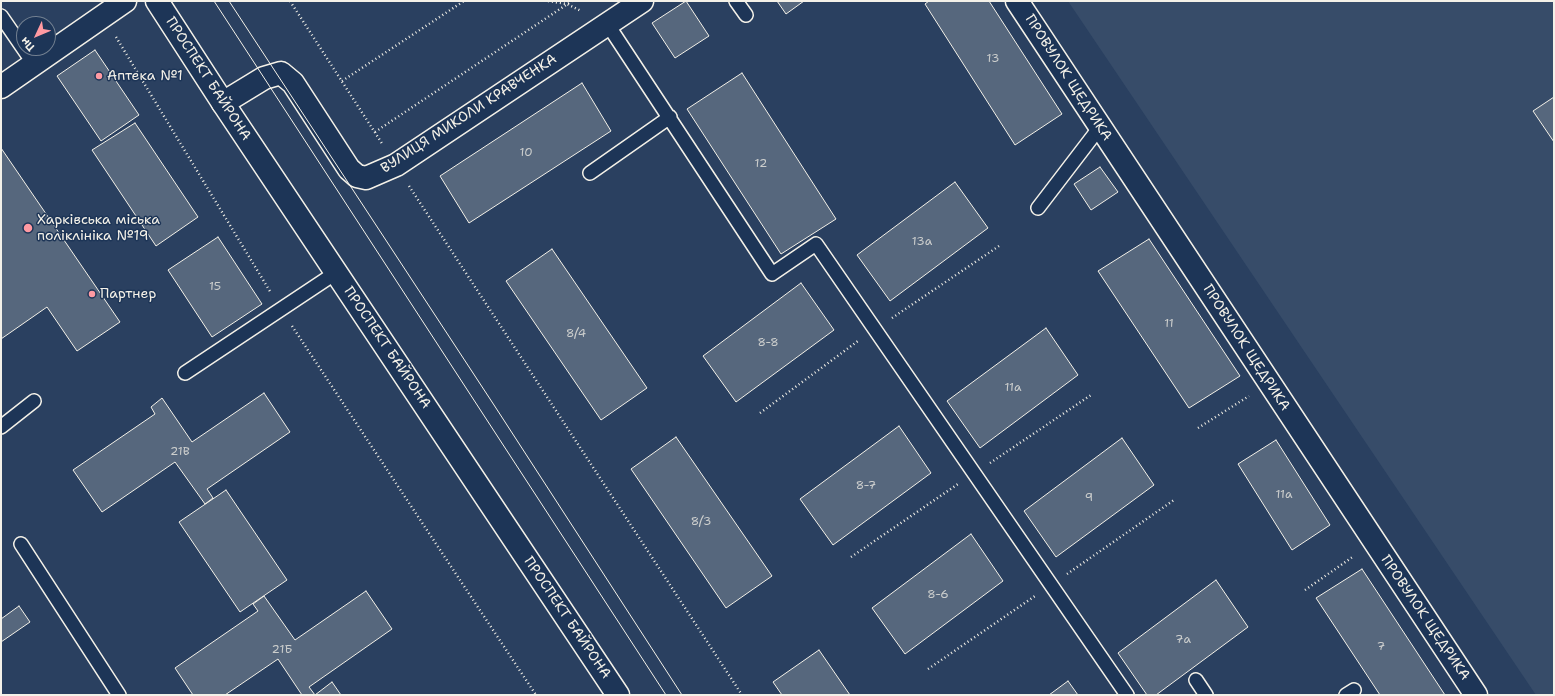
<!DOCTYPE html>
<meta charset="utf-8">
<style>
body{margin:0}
#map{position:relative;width:1555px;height:696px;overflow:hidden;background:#2a4060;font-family:"Shantell Sans",sans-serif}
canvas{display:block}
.frame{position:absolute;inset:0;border:2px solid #f4f1e8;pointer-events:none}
.north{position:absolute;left:16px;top:16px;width:40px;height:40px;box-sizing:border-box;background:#1d3557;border:1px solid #738091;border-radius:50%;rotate:226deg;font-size:11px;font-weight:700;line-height:16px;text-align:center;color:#f4f1e8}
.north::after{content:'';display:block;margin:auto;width:14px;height:18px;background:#ff9aa2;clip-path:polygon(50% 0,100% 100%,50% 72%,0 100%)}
</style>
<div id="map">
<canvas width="1555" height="696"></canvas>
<div class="frame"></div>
<div class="north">Пн</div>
</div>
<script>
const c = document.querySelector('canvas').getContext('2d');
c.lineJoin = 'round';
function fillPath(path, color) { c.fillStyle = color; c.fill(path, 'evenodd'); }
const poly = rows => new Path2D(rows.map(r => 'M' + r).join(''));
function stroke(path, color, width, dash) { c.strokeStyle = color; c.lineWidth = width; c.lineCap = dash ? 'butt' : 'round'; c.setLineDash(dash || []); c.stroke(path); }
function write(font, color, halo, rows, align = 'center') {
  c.font = font + ' "Shantell Sans",sans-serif'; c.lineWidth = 3; c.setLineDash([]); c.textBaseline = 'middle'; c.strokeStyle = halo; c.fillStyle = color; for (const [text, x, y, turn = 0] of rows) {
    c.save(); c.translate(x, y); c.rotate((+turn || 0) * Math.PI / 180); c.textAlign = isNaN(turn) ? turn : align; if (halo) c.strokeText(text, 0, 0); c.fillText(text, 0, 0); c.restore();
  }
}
fillPath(poly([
 [1068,1,1554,1,1554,695,1536,695]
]), '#374c69');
const building = poly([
 [686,1,709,36,675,58,652,23,686,1],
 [777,1,804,1,786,14,777,1],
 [929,1,989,1,1062,114,1015,145,925,4,929,1],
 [95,50,139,115,101,141,57,76,95,50],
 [742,73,836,219,781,254,687,109,742,73],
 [582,83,611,131,469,223,440,176,582,83],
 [1554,97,1554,142,1533,111,1554,97],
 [135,123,198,217,156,246,92,150,135,123],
 [1,148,120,322,77,351,47,307,1,339,1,148],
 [1100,167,1118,192,1091,210,1074,184,1100,167],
 [955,182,988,228,890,301,857,255,955,182],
 [218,237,262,304,212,337,168,270,218,237],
 [1149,239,1240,376,1189,408,1098,271,1149,239],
 [552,249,647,388,601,420,506,281,552,249],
 [801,283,834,330,736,402,703,356,801,283],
 [1046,328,1078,375,980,448,947,401,1046,328],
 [264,393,290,432,207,489,213,498,205,504,175,462,102,512,73,470,155,414,151,407,162,398,192,442,264,393],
 [899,426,931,473,833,545,800,499,899,426],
 [676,437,772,576,726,608,631,469,676,437],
 [1122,438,1154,485,1056,557,1024,511,1122,438],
 [1276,440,1330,525,1292,550,1238,464,1276,440],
 [226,490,287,580,240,612,179,522,226,490],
 [971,534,1003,581,905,654,872,608,971,534],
 [1362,569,1445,695,1380,695,1316,598,1362,569],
 [1216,580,1248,627,1156,695,1147,695,1118,653,1216,580],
 [366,591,392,629,309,687,315,695,302,695,278,659,225,695,193,695,175,668,258,611,253,604,264,596,295,640,366,591],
 [19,606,30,622,1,642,1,619,19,606],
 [819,650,850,695,782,695,773,682,819,650],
 [1068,681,1078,695,1049,695,1068,681],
 [332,682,341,695,315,695,332,682]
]);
fillPath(building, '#56677d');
stroke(building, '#f4f1e8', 1);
const service = poly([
 [736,1,746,15],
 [1,16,34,64],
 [608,25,772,274,816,244,1127,695],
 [590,173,670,117],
 [1038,208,1100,127],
 [185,373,337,272],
 [1,427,34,401],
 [21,544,119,695],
 [1196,680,1206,695],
 [1346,695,1354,690]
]);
const minor = poly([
 [1017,1,1476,695],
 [1,87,125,1],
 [223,103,264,78,281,73,293,83,349,169,357,176,366,178,396,165,642,1]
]);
const primary = poly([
 [157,1,223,103,618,695]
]);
stroke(service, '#f4f1e8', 16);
stroke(minor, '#f4f1e8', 25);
stroke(primary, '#f4f1e8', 25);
stroke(poly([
 [290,1,383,145],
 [548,1,567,4,581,11],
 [116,37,271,293],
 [342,81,464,1],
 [375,132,572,1],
 [409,186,742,695],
 [892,318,999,246],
 [292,326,536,695],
 [760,413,858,341],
 [1198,428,1249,396],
 [990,463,1091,395],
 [851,557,958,484],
 [1067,574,1174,500],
 [1305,590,1354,556],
 [928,669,1035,596]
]), '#f4f1e8', 2.5, [1, 3]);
stroke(service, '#1d3557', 13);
stroke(minor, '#1d3557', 22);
stroke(primary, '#1d3557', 22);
stroke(poly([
 [214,1,666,695],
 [229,1,494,405,682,695]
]), '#f4f1e8', 1);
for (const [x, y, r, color] of [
 [99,76,4,"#ff9aa2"],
 [28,228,5,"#ff9aa2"],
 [92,294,4,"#ff9aa2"]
]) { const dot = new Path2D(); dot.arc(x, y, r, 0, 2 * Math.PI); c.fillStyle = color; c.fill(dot); stroke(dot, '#1d3557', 1.5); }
write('12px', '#cccecd', null, [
 ["13",993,59],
 ["10",526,153],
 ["12",761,164],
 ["13а",922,242],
 ["15",215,287],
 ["11",1169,324],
 ["8/4",576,334],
 ["8-8",768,343],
 ["11а",1013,388],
 ["21В",180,452],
 ["8-7",866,486],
 ["11а",1284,495],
 ["9",1089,498],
 ["8/3",701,522],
 ["8-6",938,595],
 ["7а",1183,640],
 ["7",1381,647],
 ["21Б",282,650]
]);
write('14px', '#f4f1e8', '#1d3557', [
 ["Аптека №1",107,76],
 ["Харківська міська",37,220],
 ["поліклініка №19",37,236],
 ["Партнер",100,294]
], 'left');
write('14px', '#f4f1e8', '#1d3557', [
 ["ПРОВУЛОК ЩЕДРИКА",1068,78,57],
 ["ПРОСПЕКТ БАЙРОНА",208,79,57],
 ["ВУЛИЦЯ МИКОЛИ КРАВЧЕНКА",469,114,-33],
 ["ПРОСПЕКТ БАЙРОНА",387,348,56],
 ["ПРОВУЛОК ЩЕДРИКА",1246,348,57],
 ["ПРОСПЕКТ БАЙРОНА",567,618,56],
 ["ПРОВУЛОК ЩЕДРИКА",1425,618,56]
]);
</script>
